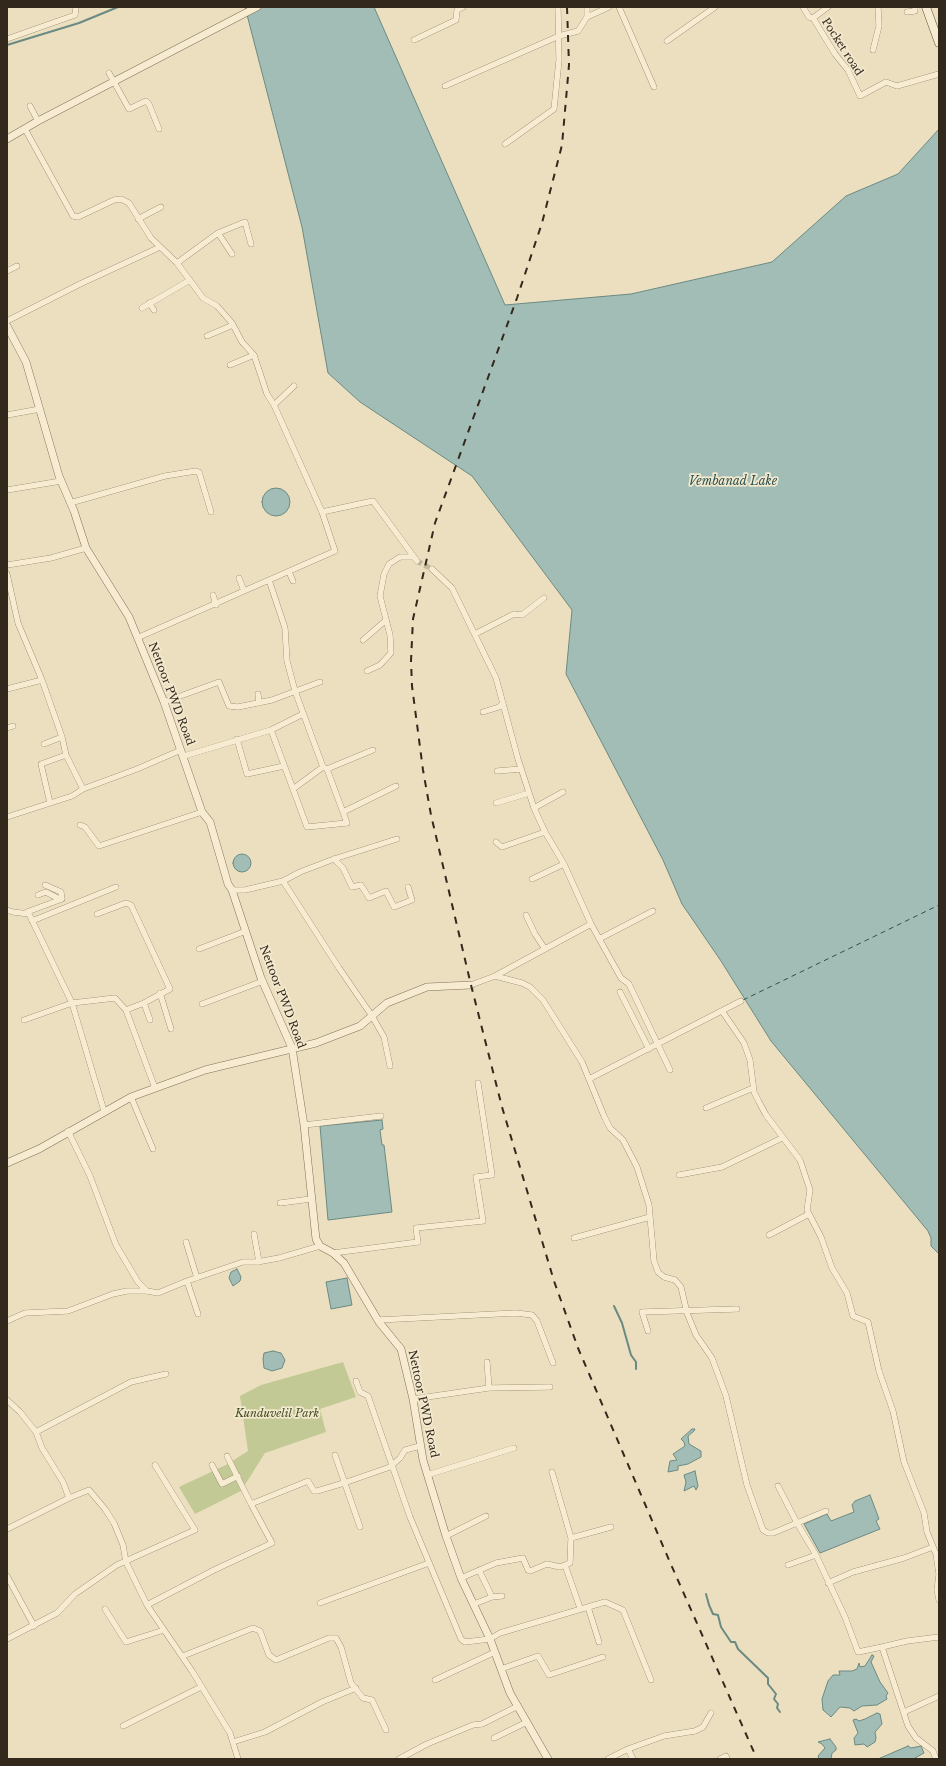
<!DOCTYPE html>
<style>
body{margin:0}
#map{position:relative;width:946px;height:1766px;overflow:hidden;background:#ebdfbf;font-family:"Libre Baskerville",serif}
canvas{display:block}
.frame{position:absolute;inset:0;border:8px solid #33281c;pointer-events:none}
</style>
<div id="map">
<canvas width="946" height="1766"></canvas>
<div class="frame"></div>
</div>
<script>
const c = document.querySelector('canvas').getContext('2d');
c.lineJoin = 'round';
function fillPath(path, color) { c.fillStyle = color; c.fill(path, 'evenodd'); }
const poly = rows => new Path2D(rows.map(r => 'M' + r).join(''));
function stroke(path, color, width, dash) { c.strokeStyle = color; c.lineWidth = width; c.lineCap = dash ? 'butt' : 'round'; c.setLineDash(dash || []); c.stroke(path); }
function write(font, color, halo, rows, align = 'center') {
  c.font = font + ' "Libre Baskerville",serif'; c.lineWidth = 3.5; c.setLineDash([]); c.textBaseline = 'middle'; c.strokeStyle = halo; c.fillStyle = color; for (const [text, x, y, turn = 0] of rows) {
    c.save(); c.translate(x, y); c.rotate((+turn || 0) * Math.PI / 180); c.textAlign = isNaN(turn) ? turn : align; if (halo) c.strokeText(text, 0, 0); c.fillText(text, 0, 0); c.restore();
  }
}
fillPath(poly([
 [343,1362,356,1397,320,1409,326,1432,265,1453,241,1491,195,1514,179,1487,226,1465,248,1451,240,1396,261,1385]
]), '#c2c994');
const water = poly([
 [245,7,374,7,505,305,631,294,772,262,846,196,898,174,939,129,939,1254,931,1246,931,1238,928,1231,771,1041,721,961,682,904,663,860,566,674,572,610,472,476,360,402,328,373,302,227,245,7],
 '262 502a14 14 0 1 1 28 0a14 14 0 1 1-28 0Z',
 '233 863a9 9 0 1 1 18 0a9 9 0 1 1-18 0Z',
 [382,1120,383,1129,380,1130,382,1145,384,1145,392,1212,328,1220,320,1126,382,1120],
 [237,1269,241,1277,240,1281,233,1286,229,1278,231,1272,237,1269],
 [347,1278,352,1305,331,1309,326,1282,347,1278],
 [273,1351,281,1353,285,1360,282,1368,272,1371,264,1368,263,1359,264,1353,273,1351],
 [692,1429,695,1429,694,1431,688,1436,689,1444,701,1451,701,1457,688,1464,678,1466,678,1470,668,1472,670,1461,677,1460,673,1454,685,1446,684,1442,681,1439,692,1429],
 [695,1471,698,1486,696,1490,694,1486,684,1491,686,1482,684,1475,695,1471],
 [870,1495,879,1519,876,1521,880,1529,820,1553,804,1524,827,1514,831,1521,854,1512,852,1505,855,1501,870,1495],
 [872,1655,874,1656,871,1662,880,1682,888,1693,886,1696,887,1699,877,1705,862,1706,854,1711,850,1708,840,1707,831,1717,830,1716,823,1710,822,1699,828,1681,833,1675,840,1675,839,1671,852,1671,857,1669,859,1663,860,1667,865,1666,872,1655],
 [877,1713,880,1714,882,1724,875,1732,876,1738,875,1742,867,1747,864,1744,855,1745,854,1738,858,1733,853,1720,856,1719,859,1721,865,1719,877,1713],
 [830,1739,836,1747,836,1750,832,1753,831,1759,819,1759,818,1756,825,1748,822,1744,818,1742,830,1739],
 [908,1746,911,1748,921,1746,924,1753,915,1758,919,1759,878,1759,908,1746]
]);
fillPath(water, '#a2bdb6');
stroke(water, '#6a8a83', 1);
stroke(poly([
 [7,45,79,23,118,7],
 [614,1306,622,1323,631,1355,636,1362,636,1369],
 [706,1594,709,1605,713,1614,718,1615,721,1627,731,1642,735,1642,738,1649,768,1678,768,1684,776,1694,774,1699,778,1704,777,1708,780,1712]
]), '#6a8a83', 2);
stroke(poly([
 [743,1000,939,905]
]), '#2c5251', 1, [5, 4]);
stroke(poly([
 [417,561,432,569]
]), '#c6ba9e', 5.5, [5.5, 3]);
const minor = poly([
 [619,7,654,87],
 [803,7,809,17,813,18,835,54,848,70,860,96,886,82,897,86,939,74],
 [907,12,915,11,915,7],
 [587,17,609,7],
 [813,18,828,7],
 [7,39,75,15,76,7],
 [414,40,456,20,457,10,463,7],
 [667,41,715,7],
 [873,50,879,26,878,7],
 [109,73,129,109,146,101,149,104,159,129],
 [445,86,559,36,578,31,587,17,587,7],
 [30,106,38,121],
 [25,129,73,216,78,217,114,200,121,199,129,203,151,238,177,263,203,298,217,306,232,323,242,342,254,355,267,394,274,405,322,512,373,501,417,561],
 [505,144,554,109,559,60,558,7],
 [138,219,161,207],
 [218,233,232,254],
 [177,263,218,233,245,222,251,244],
 [7,271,17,266],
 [149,303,154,310],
 [142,308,190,280],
 [7,321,80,284,160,247],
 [207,336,233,325],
 [230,365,254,355],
 [274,405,294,386],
 [7,415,40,409],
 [7,490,61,481],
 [70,503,165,476,196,471,199,472,211,512],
 [7,565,51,558,86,548],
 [432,569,452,588,496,678,518,759,534,808,545,832,564,864,591,924,495,976,471,985],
 [289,572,293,581],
 [7,574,18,623,42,680,62,737,66,755,83,789],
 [239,578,244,591],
 [269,580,285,628,287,661,295,691,323,767],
 [213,595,216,605],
 [475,634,514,614,522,615,544,598],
 [137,638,335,551,322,512],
 [363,640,385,621],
 [367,671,380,665,391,653,390,635,380,596,384,574,389,564,400,557,413,557],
 [7,689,42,680],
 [258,694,259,703],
 [164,702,219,682,229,706,238,707,272,700,320,682],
 [483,712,499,707,503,703],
 [7,728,13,726],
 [271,730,303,714],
 [237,739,247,774,284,766],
 [44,744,62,737],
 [184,756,271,730,293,789,323,767,327,769,373,750],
 [497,771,521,769],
 [293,789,307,827,347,823,327,769],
 [50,803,41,764,66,755],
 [496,803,529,793],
 [534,808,563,792],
 [343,812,396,786],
 [7,817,72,796,83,789,137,769,181,750],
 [80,825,85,827,99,846,202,812],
 [496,842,502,847,545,832],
 [334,859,343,868,352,887,361,885,369,898,386,891,394,907,412,900,408,887],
 [532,879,564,864],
 [283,881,300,872,334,859,397,839],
 [232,890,245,890,283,881,339,968,372,1016,384,1037,390,1066],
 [38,895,46,892,59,899],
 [7,910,13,912,29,914,72,1003,104,1111],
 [27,912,62,899,61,892,45,885],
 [97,914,126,903,131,905,170,989,144,1003,126,1010],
 [526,915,535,934,545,949],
 [32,921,116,887],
 [591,924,621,978,629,984,670,1070],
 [599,939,653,911],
 [199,949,246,931],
 [495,976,522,983,530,987,543,1000,582,1062,604,1116,610,1128,623,1140,637,1167,649,1205,654,1261,658,1272,664,1277,675,1280,681,1287,687,1313,696,1335,712,1358,726,1396,747,1485,763,1530,768,1533,773,1533,797,1523,816,1555,845,1617,858,1652,882,1647,908,1726,916,1738,933,1751,936,1759],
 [620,992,649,1049],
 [160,993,171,1029],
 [144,1003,150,1020],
 [202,1004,263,981],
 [722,1011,744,1043,750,1060,754,1092,759,1102,766,1115,800,1160,810,1190,807,1210,821,1237,832,1268,847,1293,853,1316,868,1322,879,1371,893,1411,904,1462,924,1513,927,1532,936,1554,939,1574,937,1590,939,1600],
 [24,1020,72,1003,115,998,126,1010,155,1088],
 [589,1079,741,1001],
 [131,1097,153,1149],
 [706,1108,753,1088],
 [304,1125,381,1116],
 [68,1131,90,1176,116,1245,138,1282,147,1291],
 [679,1175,722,1167,782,1138],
 [280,1203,311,1199],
 [254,1234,259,1262],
 [769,1235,809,1214],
 [574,1238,650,1217],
 [186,1242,197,1278],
 [333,1253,418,1242,416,1228,483,1221,476,1177,492,1175,478,1083],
 [187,1281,198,1314],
 [378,1320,516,1313,532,1315,537,1321,553,1363],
 [7,1321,25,1313,68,1311,113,1294,127,1291,147,1291,158,1293,187,1281,243,1262,257,1262,279,1258,320,1246],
 [648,1331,642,1312,737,1309],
 [487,1362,489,1388],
 [356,1381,360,1392,368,1396,410,1517,461,1639,465,1642,490,1639,500,1633,605,1602,623,1610,651,1680],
 [413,1399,489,1388,550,1387],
 [7,1400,20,1412,36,1432,42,1448,63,1482,69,1498,89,1490,105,1509,114,1523,123,1545,126,1562,147,1605,192,1671,230,1733,238,1759],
 [36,1432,131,1382,166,1374],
 [335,1455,360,1527],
 [227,1456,251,1504],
 [212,1465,222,1484,238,1476],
 [427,1475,514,1448],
 [778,1486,797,1523,826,1511],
 [7,1529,69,1498],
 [446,1536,486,1516],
 [571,1538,611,1527],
 [565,1565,580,1608],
 [788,1565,816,1555],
 [479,1570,492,1597,502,1596],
 [7,1576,34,1626],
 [461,1578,496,1563,523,1558,528,1570,530,1571,547,1564,560,1567,570,1563,571,1538,552,1472],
 [828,1583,853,1572,904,1558,933,1547],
 [320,1603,429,1563],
 [474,1604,492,1597],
 [147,1605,214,1570,272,1543,251,1504,308,1481,314,1491,317,1491,344,1483,390,1467,400,1458,405,1450,420,1446],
 [588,1607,599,1642],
 [105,1609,126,1642,164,1630],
 [7,1639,57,1613,75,1594,117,1565,195,1530,155,1465],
 [882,1647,907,1641,939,1637],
 [183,1656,253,1628,260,1631,269,1655,276,1660,329,1638,336,1638,341,1647,351,1683,363,1698,372,1700,386,1730],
 [501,1669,538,1656,549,1675,603,1657],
 [435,1680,495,1652],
 [904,1712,939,1696],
 [123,1726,201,1687],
 [494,1738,527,1722],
 [233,1742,265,1732,322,1702,356,1688],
 [628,1749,633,1759],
 [399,1759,427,1744,473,1725,482,1724,518,1706],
 [608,1759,628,1749,664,1736,695,1731,703,1727,711,1713],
 [720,1759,726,1756,727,1759]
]);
const tertiary = poly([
 [7,139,38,121,257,7],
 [7,326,26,362,59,476,74,511,86,548,129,617,164,702,202,812,210,822,228,884,232,890,261,978,292,1048,304,1125,316,1239,320,1246,333,1253,344,1263,379,1322,401,1349,413,1399,423,1460,446,1536,461,1578,490,1639,510,1693,548,1759],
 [7,1163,39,1149,131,1097,205,1070,316,1043,360,1026,387,1003,427,987,471,985]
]);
const secondary = poly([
 [926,7,939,43]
]);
stroke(minor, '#837058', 6);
stroke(tertiary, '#837058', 8);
stroke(secondary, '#65513c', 9);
stroke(minor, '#f7ecd2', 5.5);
stroke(tertiary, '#f7ecd2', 7);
stroke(secondary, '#f7ecd2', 8);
stroke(poly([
 [567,7,569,65,562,145,542,223,517,298,435,523,413,619,411,661,412,686,423,770,431,815,471,985,502,1107,554,1281,578,1348,669,1560,757,1759]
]), '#33281c', 2, [7, 7]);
write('11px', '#33281c', '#f3e9ce', [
 ["Pocket road",842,47,57],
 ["Nettoor PWD Road",171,694,69],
 ["Nettoor PWD Road",282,997,69],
 ["Nettoor PWD Road",423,1404,78]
]);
write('italic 11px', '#434f24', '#f3e9ce', [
 ["Kunduvelil Park",277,1414]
]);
write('italic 12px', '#2c5251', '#f3e9ce', [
 ["Vembanad Lake",733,482]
]);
</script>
